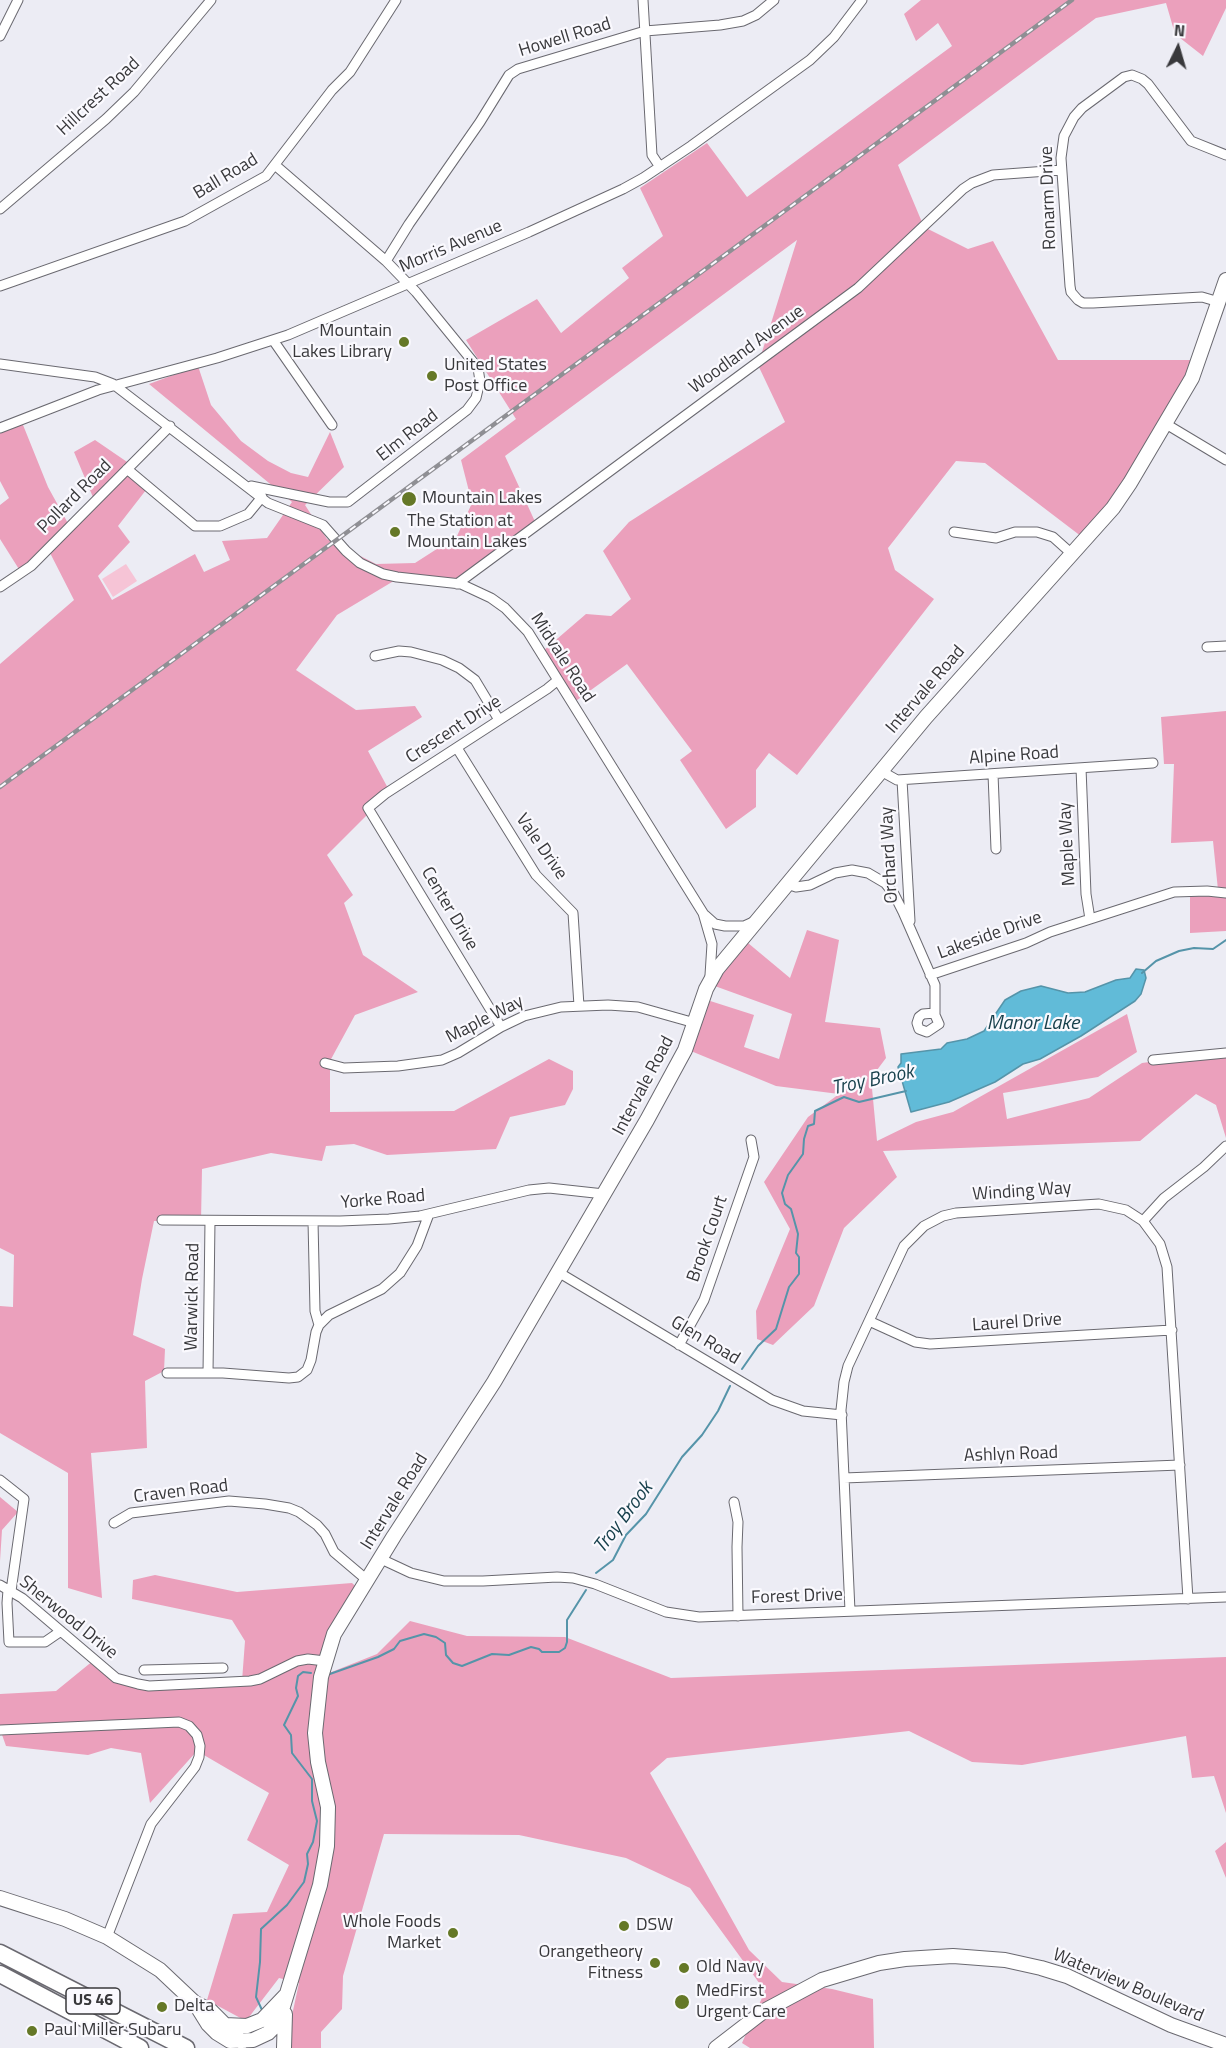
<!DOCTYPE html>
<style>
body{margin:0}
#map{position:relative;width:1226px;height:2048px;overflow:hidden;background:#ececf4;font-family:"Titillium Web",sans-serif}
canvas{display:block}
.north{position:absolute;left:1148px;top:18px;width:60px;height:60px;-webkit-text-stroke:4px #faf9fe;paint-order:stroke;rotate:5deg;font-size:16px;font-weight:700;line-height:24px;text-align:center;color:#38383b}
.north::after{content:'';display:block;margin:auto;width:21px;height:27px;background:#38383b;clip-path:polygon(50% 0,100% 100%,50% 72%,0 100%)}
</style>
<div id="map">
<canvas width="1226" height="2048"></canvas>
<div class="north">N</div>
</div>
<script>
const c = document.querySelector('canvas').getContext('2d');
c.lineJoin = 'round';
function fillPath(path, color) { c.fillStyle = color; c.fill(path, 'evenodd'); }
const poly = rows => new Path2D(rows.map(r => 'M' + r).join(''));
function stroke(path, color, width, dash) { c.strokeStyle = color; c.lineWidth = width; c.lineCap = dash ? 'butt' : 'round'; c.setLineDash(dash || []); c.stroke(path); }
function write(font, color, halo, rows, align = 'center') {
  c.font = font + ' "Titillium Web",sans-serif'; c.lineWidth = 4.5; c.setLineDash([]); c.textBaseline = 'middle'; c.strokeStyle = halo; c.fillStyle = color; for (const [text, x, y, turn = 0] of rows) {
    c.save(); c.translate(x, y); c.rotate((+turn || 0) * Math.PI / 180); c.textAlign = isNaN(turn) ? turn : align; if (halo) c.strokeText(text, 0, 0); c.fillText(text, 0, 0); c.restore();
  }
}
fillPath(poly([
 [126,564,137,581,113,597,102,579]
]), '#f6c4d6');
fillPath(poly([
 [921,0,1226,0,1226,8,1203,56,1175,34,1166,3,1096,18,898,165,924,227,968,249,993,241,1058,360,1200,360,1086,540,985,463,956,461,888,548,895,570,934,599,797,775,769,753,756,770,756,807,726,829,680,760,692,751,627,664,573,703,543,651,586,614,611,616,631,599,603,551,629,522,785,422,758,365,797,240,505,456,537,526,460,583,397,579,337,615,296,670,356,710,415,706,422,717,368,751,390,792,327,855,353,895,344,903,363,955,418,992,355,1015,330,1061,330,1112,454,1111,549,1059,573,1071,573,1089,565,1105,510,1117,496,1149,387,1155,354,1144,326,1146,322,1161,271,1153,202,1169,201,1221,154,1221,142,1279,133,1335,165,1349,164,1371,145,1381,147,1448,91,1453,102,1598,68,1588,68,1473,0,1433,0,1306,13,1307,14,1255,0,1248,0,664,74,600,48,549,22,574,0,539,0,505,9,498,0,481,0,429,21,420,48,487,70,527,95,502,74,452,95,440,133,466,126,472,146,490,118,526,130,542,98,576,112,600,195,554,204,572,230,560,222,541,267,538,292,502,149,384,198,366,211,405,241,441,268,461,291,473,308,477,330,432,344,467,305,505,327,539,376,564,415,563,457,536,472,503,461,460,516,419,466,340,537,299,561,333,629,278,622,268,663,236,640,188,707,143,747,197,952,46,938,23,916,41,904,14],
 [1226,711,1226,931,1190,933,1190,890,1218,890,1213,841,1171,843,1174,764,1164,764,1161,717],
 [807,930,839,940,825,1022,880,1028,886,1058,871,1078,877,1141,916,1122,953,1112,1127,1014,1137,1052,1098,1077,1003,1093,1007,1119,1089,1098,1142,1063,1226,1052,1226,1138,1216,1105,1196,1094,1140,1141,883,1151,897,1177,844,1228,814,1306,773,1345,757,1339,756,1311,790,1229,764,1182,808,1117,839,1094,776,1086,686,1049,704,999,754,1015,744,1047,779,1059,792,1014,712,985,742,938,790,978],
 [0,1497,18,1512,2,1530,0,1561],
 [155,1575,237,1592,352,1583,361,1591,324,1675,377,1654,410,1621,467,1636,565,1637,671,1678,1226,1657,1226,1813,1214,1776,1192,1778,1186,1736,1022,1765,972,1762,909,1731,667,1758,650,1773,749,1950,782,1982,832,1989,873,1999,874,2048,750,2048,742,2043,765,1991,690,1888,626,1858,519,1835,384,1834,343,1976,342,2009,321,2032,321,2048,292,2048,289,2029,299,1983,279,1978,246,2021,207,2000,233,1914,267,1912,289,1865,247,1840,269,1793,197,1751,150,1803,141,1753,111,1748,88,1755,6,1746,0,1729,0,1694,56,1691,94,1660,130,1683,242,1681,245,1641,232,1620,132,1599,133,1580],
 [1226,1842,1226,1878,1215,1851]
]), '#eba0bc');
const water = poly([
 [1136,969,1144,970,1146,978,1141,994,1135,1001,1081,1036,1040,1059,1023,1064,995,1082,949,1102,911,1112,898,1067,901,1063,901,1054,941,1049,947,1043,967,1039,984,1031,1005,1000,1021,991,1041,986,1068,993,1085,992,1116,980,1130,978,1136,969]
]);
fillPath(water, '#61bbd8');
stroke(water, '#5594a9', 1.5);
stroke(poly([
 [1142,973,1156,961,1179,951,1194,948,1213,949,1226,940],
 [742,1369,758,1346,776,1329,789,1287,799,1274,799,1257,796,1253,798,1234,791,1209,785,1204,782,1193,788,1175,803,1154,804,1139,808,1126,814,1124,815,1111,844,1097,859,1102,906,1091],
 [596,1573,613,1560,626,1535,646,1514,682,1457,702,1435,718,1411,730,1386],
 [327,1675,378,1657,394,1649,400,1641,424,1634,436,1637,445,1643,446,1655,453,1663,462,1666,492,1654,509,1655,531,1647,539,1649,542,1652,559,1652,565,1648,567,1642,567,1620,586,1590],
 [262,2010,256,1997,260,1962,261,1929,287,1905,304,1882,308,1864,307,1854,313,1842,317,1821,312,1801,312,1779,292,1753,291,1735,284,1725,298,1696,296,1688,298,1676,303,1672,311,1673]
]), '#5594a9', 2);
const street = poly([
 [643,0,652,155,660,167],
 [0,36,18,0],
 [0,209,106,119,134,92,211,0],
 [386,261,409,224,480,122,509,75,518,69,645,31,720,25,743,21,756,15,774,0],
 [0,286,185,221,266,176,332,90,350,72,396,0],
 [1219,302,1202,297,1093,303,1083,303,1078,300,1071,292,1070,286,1061,158,1064,136,1074,117,1082,108,1124,77,1132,75,1142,79,1148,84,1191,141,1226,155],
 [273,340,332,425],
 [0,364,95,377,113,384,268,503,323,525,346,551,360,563,383,574,397,577,461,584,491,598,505,608,528,632,703,913,712,944,710,975],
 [1166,424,1226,460],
 [0,428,98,390,217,358,288,335,529,232,623,189,643,178,691,146,810,60,834,37,862,0],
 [127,469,195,526,220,526,248,514,262,497],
 [251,486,329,502,348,502,467,410,476,398,480,381,478,368,416,292,386,261,275,165],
 [954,532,996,538,1015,532,1037,532,1053,537,1072,554],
 [457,584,858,288,963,189,972,183,993,175,1061,170],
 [0,587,31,566,170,426],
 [1207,647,1226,646],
 [375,656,399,651,411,652,442,660,459,668,475,680,499,720],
 [457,748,536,875,573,913,579,1006],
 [1081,768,1086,894,1090,919],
 [881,771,897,780,1153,763],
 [993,774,996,849],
 [902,780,910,921],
 [787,884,796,887,810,885,835,873,852,870,868,873,885,883,894,894,903,912,935,985,935,1015,939,1024,927,1032,919,1029,917,1023,919,1017,923,1014,935,1013],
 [705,915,715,924,725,926,744,926,755,921],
 [930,975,1026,943,1050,932,1174,892,1207,891,1226,893],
 [501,1027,368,808,385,794,547,689,558,680],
 [1153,1060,1226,1053],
 [325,1063,344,1068,398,1066,442,1060,458,1053,501,1027,524,1016,561,1007,608,1005,638,1007,695,1023],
 [162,1220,340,1221,389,1219,420,1216,529,1190,549,1188,604,1194],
 [1143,1221,1164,1198,1204,1167,1226,1146],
 [558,1272,772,1400,803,1411,842,1415],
 [869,1321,915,1342,930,1344,1172,1330],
 [319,1325,329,1315,382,1289,400,1273,417,1246,429,1214],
 [679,1345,704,1300,754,1157,751,1140],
 [167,1373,223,1373,289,1378,298,1377,307,1370,311,1360,316,1332,319,1325,315,1311,313,1221],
 [208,1373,210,1221],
 [844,1478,1180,1465],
 [0,1480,24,1499,11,1591],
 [734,1502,738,1522,737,1547,738,1616],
 [114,1523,131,1513,229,1501,265,1504,289,1508,299,1512,317,1525,325,1534,334,1552,367,1580],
 [381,1559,411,1573,444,1581,483,1581,557,1577,573,1578,595,1584,666,1612,699,1617,1226,1597],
 [0,1585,22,1598,116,1678,138,1684,149,1686,250,1681,260,1679,297,1661,308,1659,325,1661],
 [8,1590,7,1603,9,1642,45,1642,61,1631],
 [850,1611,841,1410,844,1382,848,1366,904,1246,924,1226,943,1216,956,1213,1099,1204,1126,1210,1143,1221,1160,1244,1167,1267,1188,1599],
 [144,1670,223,1668],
 [0,1730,179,1722,189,1726,197,1735,200,1746,199,1757,195,1767,151,1824,107,1937]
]);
const secondary = poly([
 [0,1898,65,1919,107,1937,160,1970,195,2003,211,2011,242,2042],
 [195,2003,208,2024,217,2033,230,2041,253,2040,268,2033,278,2023,320,1885,327,1846,328,1807,318,1762,315,1733,321,1677,334,1634,394,1536,494,1382,647,1120,685,1050,706,989,717,969,926,717,1113,508,1130,483,1192,378,1226,280],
 [225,2025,247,2026,262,2020,285,1996],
 [284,2048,285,2014],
 [716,2048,764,2011,822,1980,879,1963,905,1959,953,1956,1005,1960,1041,1968,1067,1976,1171,2025,1226,2045]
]);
const highway = poly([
 [0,1953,186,2048],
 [0,1974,140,2048]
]);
stroke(street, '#6a6970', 11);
stroke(secondary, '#6a6970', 16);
stroke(highway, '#6a6970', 19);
stroke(street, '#fff', 9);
stroke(secondary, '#fff', 14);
stroke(highway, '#fff', 16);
const rail = poly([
 [0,787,1072,0]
]);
stroke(rail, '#8f8f94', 4.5);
stroke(rail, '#faf9fe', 2, [7]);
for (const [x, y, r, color] of [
 [404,342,6,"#657827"],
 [432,376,6,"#657827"],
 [409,499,8,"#657827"],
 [395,532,6,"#657827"],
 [624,1926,6,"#657827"],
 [453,1933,6,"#657827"],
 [655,1963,6,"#657827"],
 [684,1968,6,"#657827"],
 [682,2002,8,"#657827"],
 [162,2007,6,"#657827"],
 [32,2031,6,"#657827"]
]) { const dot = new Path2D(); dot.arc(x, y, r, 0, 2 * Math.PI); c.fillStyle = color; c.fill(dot); stroke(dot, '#faf9fe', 2); }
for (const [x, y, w] of [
 [93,2001,54]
]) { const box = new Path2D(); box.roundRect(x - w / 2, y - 13, w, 26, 4.5); c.fillStyle = '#faf9fe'; c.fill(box); stroke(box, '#38383b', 1.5); }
write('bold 16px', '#38383b', null, [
 ["US 46",93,2001]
]);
write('18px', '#38383b', '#faf9fe', [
 ["Howell Road",565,38,-17],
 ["Hillcrest Road",99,97,-43],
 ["Ball Road",226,177,-31],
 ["Ronarm Drive",1049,198,-92],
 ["Morris Avenue",451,247,-23],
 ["Woodland Avenue",747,350,-36],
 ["Elm Road",408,436,-38],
 ["Pollard Road",75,497,-45],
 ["Midvale Road",562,658,57],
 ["Intervale Road",926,690,-49],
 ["Crescent Drive",454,730,-33],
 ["Alpine Road",1014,756,-4],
 ["Maple Way",1068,844,-93],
 ["Vale Drive",541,847,55],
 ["Orchard Way",890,855,-93],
 ["Center Drive",449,909,59],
 ["Lakeside Drive",990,936,-20],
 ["Maple Way",485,1020,-27],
 ["Intervale Road",644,1086,-62],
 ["Winding Way",1022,1192,-4],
 ["Yorke Road",383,1200,-5],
 ["Brook Court",708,1239,-71],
 ["Warwick Road",193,1297,-89],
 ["Laurel Drive",1017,1323,-4],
 ["Glen Road",705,1341,31],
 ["Ashlyn Road",1011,1455,-2],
 ["Craven Road",181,1492,-7],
 ["Intervale Road",395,1502,-58],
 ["Forest Drive",797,1597,-2],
 ["Sherwood Drive",68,1618,39],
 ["Waterview Boulevard",1128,1986,23]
]);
write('18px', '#38383b', '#faf9fe', [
 ["Mountain",392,332,"right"],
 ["Lakes Library",392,353,"right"],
 ["United States",444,366],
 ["Post Office",444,387],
 ["Mountain Lakes",422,499],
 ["The Station at",407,522],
 ["Mountain Lakes",407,543],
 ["Whole Foods",441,1923,"right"],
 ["Market",441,1944,"right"],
 ["DSW",636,1926],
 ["Orangetheory",643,1953,"right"],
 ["Fitness",643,1974,"right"],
 ["Old Navy",696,1968],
 ["MedFirst",696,1992],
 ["Urgent Care",696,2013],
 ["Delta",174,2007],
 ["Paul Miller Subaru",44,2031]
], 'left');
write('italic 20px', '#163f4b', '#faf9fe', [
 ["Manor Lake",1033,1024],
 ["Troy Brook",873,1081,-12],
 ["Troy Brook",624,1518,-53]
]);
</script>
